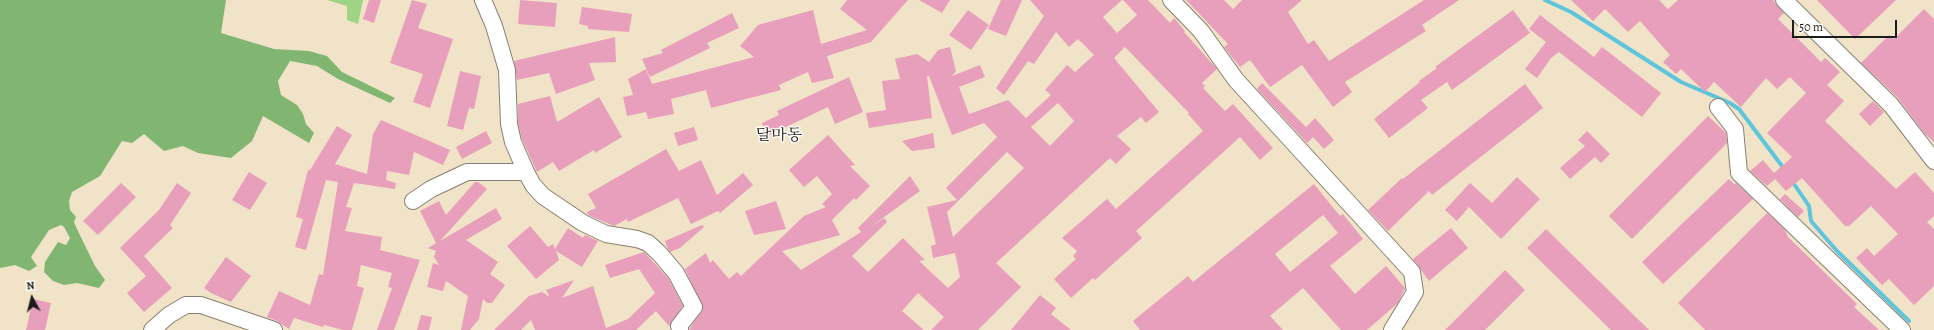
<!DOCTYPE html>
<meta charset="utf-8">
<style>
body{margin:0}
#map{position:relative;width:1934px;height:330px;overflow:hidden;background:#f1e3c7;font-family:Alegreya,serif}
canvas{display:block}
.north{position:absolute;left:12px;top:278px;width:40px;height:40px;-webkit-text-stroke:3px #fdfcf7;paint-order:stroke;rotate:353deg;font-size:11px;font-weight:700;line-height:16px;text-align:center;color:#1c1c1c}
.north::after{content:'';display:block;margin:auto;width:14px;height:18px;background:#1c1c1c;clip-path:polygon(50% 0,100% 100%,50% 72%,0 100%)}
.scale{position:absolute;left:1792px;top:20px;width:105px;height:18px;box-sizing:border-box;border:2px solid #1c1c1c;border-top:0;padding-left:5px;font-size:12px;line-height:14px;white-space:nowrap;color:#1c1c1c;-webkit-text-stroke:3px #fdfcf7;paint-order:stroke}
</style>
<div id="map">
<canvas width="1934" height="330"></canvas>
<div class="north">N</div>
<div class="scale">50 m</div>
</div>
<script>
const c = document.querySelector('canvas').getContext('2d');
c.lineJoin = 'round';
function fillPath(path, color) { c.fillStyle = color; c.fill(path, 'evenodd'); }
const poly = rows => new Path2D(rows.map(r => 'M' + r).join(''));
function stroke(path, color, width, dash) { c.strokeStyle = color; c.lineWidth = width; c.lineCap = dash ? 'butt' : 'round'; c.setLineDash(dash || []); c.stroke(path); }
function write(font, color, halo, rows, align = 'center') {
  c.font = font + ' Alegreya,"Noto Serif KR",serif'; c.lineWidth = 3; c.setLineDash([]); c.textBaseline = 'middle'; c.strokeStyle = halo; c.fillStyle = color; for (const [text, x, y, turn = 0] of rows) {
    c.save(); c.translate(x, y); c.rotate((+turn || 0) * Math.PI / 180); c.textAlign = isNaN(turn) ? turn : align; if (halo) c.strokeText(text, 0, 0); c.fillText(text, 0, 0); c.restore();
  }
}
fillPath(poly([
 [327,0,363,0,358,24,347,20,347,6]
]), '#a0d485');
fillPath(poly([
 [0,0,226,0,221,33,274,49,309,51,327,56,342,72,395,98,390,103,338,79,317,66,290,61,278,81,281,95,297,105,303,114,306,124,314,133,309,143,263,116,252,141,231,158,198,153,183,146,164,151,144,134,132,143,122,141,100,176,72,192,69,201,70,210,76,217,74,222,77,229,95,266,105,280,99,288,77,283,64,285,53,281,44,272,45,262,58,242,66,245,70,238,64,227,61,225,49,230,31,257,37,266,29,271,15,265,0,268]
]), '#80b672');
stroke(poly([
 [1545,0,1571,12,1681,82,1730,103,1739,109,1785,170],
 [1792,181,1809,206,1811,221,1837,251,1909,321]
]), '#5fc5dc', 4);
fillPath(poly([
 [369,0,381,0,374,23,363,19],
 [412,0,427,4,418,28,453,39,430,108,413,102,423,74,390,63],
 [520,0,557,3,555,27,518,24],
 [847,0,908,0,871,42,827,56,834,78,812,83,808,72,779,85,781,90,711,108,706,90,671,99,674,114,648,119,646,112,627,116,623,97,633,95,628,79,646,69,652,84,754,57,740,46,758,25,813,10,821,44,867,30,840,9],
 [919,0,950,0,942,13],
 [1001,0,1022,0,1006,36,988,29],
 [1030,0,1122,0,1103,17,1117,33,1137,15,1123,0,1148,0,1170,23,1174,18,1185,31,1184,32,1217,69,1202,83,1205,86,1203,88,1225,111,1233,104,1273,148,1260,160,1240,137,1136,231,1142,238,1095,280,1093,278,1071,298,1054,279,1076,259,1073,256,1077,251,1062,238,1107,199,1116,209,1203,131,1188,114,1189,113,1125,47,1114,58,1159,112,1146,123,1141,117,1117,136,1131,149,1116,164,1110,158,996,263,1021,287,978,330,931,330,944,317,918,293,902,311,924,330,689,330,703,307,685,269,706,253,710,263,713,260,729,279,737,272,741,276,804,216,826,207,822,204,832,194,817,176,804,187,789,170,828,135,855,165,850,166,870,186,856,200,854,198,832,220,840,235,782,251,801,270,861,232,858,228,910,176,920,191,869,228,884,218,887,222,852,256,868,272,903,238,925,260,919,261,948,288,960,277,955,253,933,258,931,246,936,244,927,207,957,200,946,188,997,137,984,123,952,135,929,76,927,76,932,118,869,128,866,113,886,110,882,81,900,79,895,59,917,54,929,62,938,50,950,47,956,71,952,76,980,65,985,77,959,87,969,114,1008,100,1026,118,1051,95,1045,90,1067,65,1075,72,1094,55,1078,39,1069,47,1056,32,1034,64,1028,61,1004,95,996,88,1044,16],
 [1058,103,1074,121,1050,146,1031,127],
 [1007,152,1024,168,953,237,947,212],
 [1186,0,1224,0,1233,9,1242,0,1302,0,1288,12,1308,44,1314,40,1329,61,1424,0,1459,0,1422,25,1426,31,1345,82,1352,92,1333,107,1302,65,1270,87,1250,60,1240,67,1224,47,1228,44],
 [1571,0,1659,0,1668,9,1678,0,1773,0,1784,13,1778,19,1821,62,1825,58,1840,72,1827,85,1844,101,1825,121,1896,189,1915,172,1934,193,1934,216,1927,222,1934,229,1934,286,1914,305,1889,279,1882,285,1856,258,1867,248,1874,256,1898,234,1871,206,1849,226,1845,226,1802,178,1786,191,1775,179,1767,186,1750,171,1763,160,1774,173,1792,157,1767,133,1806,93,1790,77,1777,89,1766,78,1741,107,1714,82,1705,92,1681,69,1676,74,1663,62,1670,55,1640,21,1628,32,1605,9,1593,21],
 [1817,0,1896,0,1855,39],
 [582,7,632,14,629,32,588,29,588,26,579,24],
 [1924,9,1934,19,1934,142,1924,133,1898,98,1861,63,1889,35,1894,39],
 [968,10,989,25,971,50,949,35],
 [1513,10,1530,33,1452,90,1447,82,1421,100,1428,108,1389,138,1374,119,1420,82,1419,81,1437,68,1435,67],
 [732,13,739,28,707,43,710,48,650,77,642,59,663,53,661,50],
 [1540,15,1594,57,1602,47,1661,93,1642,117,1559,52,1551,58,1537,78,1525,69,1546,42,1529,29],
 [615,37,616,62,589,63,595,80,556,94,549,73,517,80,514,61],
 [460,71,481,76,474,109,469,108,463,130,447,126],
 [849,77,863,112,835,124,828,107,767,136,762,123,779,115,777,111],
 [1262,83,1306,127,1315,118,1334,140,1324,149,1313,137,1307,143,1257,89],
 [1525,84,1543,108,1432,195,1429,191,1388,231,1368,210,1402,178,1403,179],
 [550,96,557,122,599,97,622,137,595,153,594,150,559,171,553,162,537,172,522,139,518,123,518,104],
 [1873,101,1884,112,1870,126,1859,114],
 [1708,116,1726,133,1727,143,1632,239,1609,216],
 [381,120,450,150,443,165,414,152,409,175,387,171,386,180,396,183,395,189,354,183,346,207,352,208,345,231,382,237,380,250,420,260,394,330,377,330,392,288,388,287,392,273,361,265,357,286,364,288,352,330,343,330,324,325,323,327,294,318,289,329,277,321,267,317,279,291,310,305,319,274,323,275,338,182,326,180,306,250,295,247,303,219,296,217,308,170,310,170,337,126,352,135,335,164,367,174,373,134],
 [694,127,698,140,678,146,674,133],
 [486,131,492,143,462,159,456,147],
 [1587,131,1610,154,1601,163,1595,157,1570,179,1560,168,1585,146,1578,140],
 [933,133,935,148,912,151,902,141],
 [666,149,679,171,701,160,717,195,743,173,753,185,720,213,718,211,691,224,678,198,628,222,627,219,614,226,588,215,587,212,596,208,588,194],
 [249,172,267,183,250,210,232,200],
 [1517,177,1540,199,1501,239,1469,207,1457,221,1445,210,1470,183,1492,203],
 [1729,179,1734,184,1736,183,1753,199,1663,284,1642,262],
 [475,182,478,182,487,189,440,241,496,208,502,219,466,240,498,262,490,274,505,285,492,303,487,303,483,299,479,319,470,330,461,330,468,296,446,281,443,291,427,287,433,263,439,265,434,257,436,251,428,248,436,243,420,211,439,201,446,215],
 [121,183,136,197,98,235,83,221],
 [177,183,191,193,170,225,173,228,144,256,172,288,144,312,127,293,146,276,120,248,159,210],
 [1314,184,1340,216,1343,214,1363,239,1330,266,1355,294,1386,266,1405,288,1398,303,1367,330,1341,330,1303,288,1270,316,1283,330,1140,330,1133,321,1188,276,1193,282],
 [1323,215,1338,233,1290,272,1275,254],
 [1785,194,1804,211,1798,217,1780,199],
 [776,201,786,229,754,235,745,211],
 [1767,213,1785,230,1788,237,1857,304,1854,307,1879,330,1705,330,1678,303],
 [702,225,704,227,680,248,670,252,668,249,665,241],
 [530,226,548,247,553,244,555,249,568,228,583,238,585,235,598,241,582,267,556,251,559,260,536,279,507,246],
 [1451,228,1468,248,1429,281,1413,259],
 [1546,229,1649,330,1611,330,1527,248],
 [644,252,668,278,683,306,669,326,656,311,636,330,535,330,531,320,521,330,494,330,529,296,542,292,548,296,549,295,546,290,574,280,562,298,593,286,606,328,628,319,655,293,639,269,610,278,605,265],
 [226,257,251,276,231,302,211,293,204,288],
 [1505,270,1525,290,1485,330,1445,330],
 [1040,295,1056,308,1051,314,1071,330,1011,330],
 [33,299,51,303,45,330,26,330],
 [421,315,432,317,429,330,417,330]
]), '#e79fbb');
const minor = poly([
 [483,0,494,26,507,70,509,124,513,142,526,172],
 [1171,0,1201,31,1236,80,1412,272,1415,292,1392,330],
 [1784,0,1891,105,1934,161],
 [1718,107,1735,129,1739,173,1902,330],
 [413,201,431,189,467,172,526,172,533,185,543,196,583,223,606,234,637,239,648,243,659,253,676,273,694,307,679,326,680,330],
 [152,330,169,315,186,305,201,305,274,330]
]);
stroke(minor, '#868072', 18);
stroke(minor, '#fff', 16);
write('16px', '#1c1c1c', '#fdfcf7', [
 ["달마동",779,136]
]);
</script>
